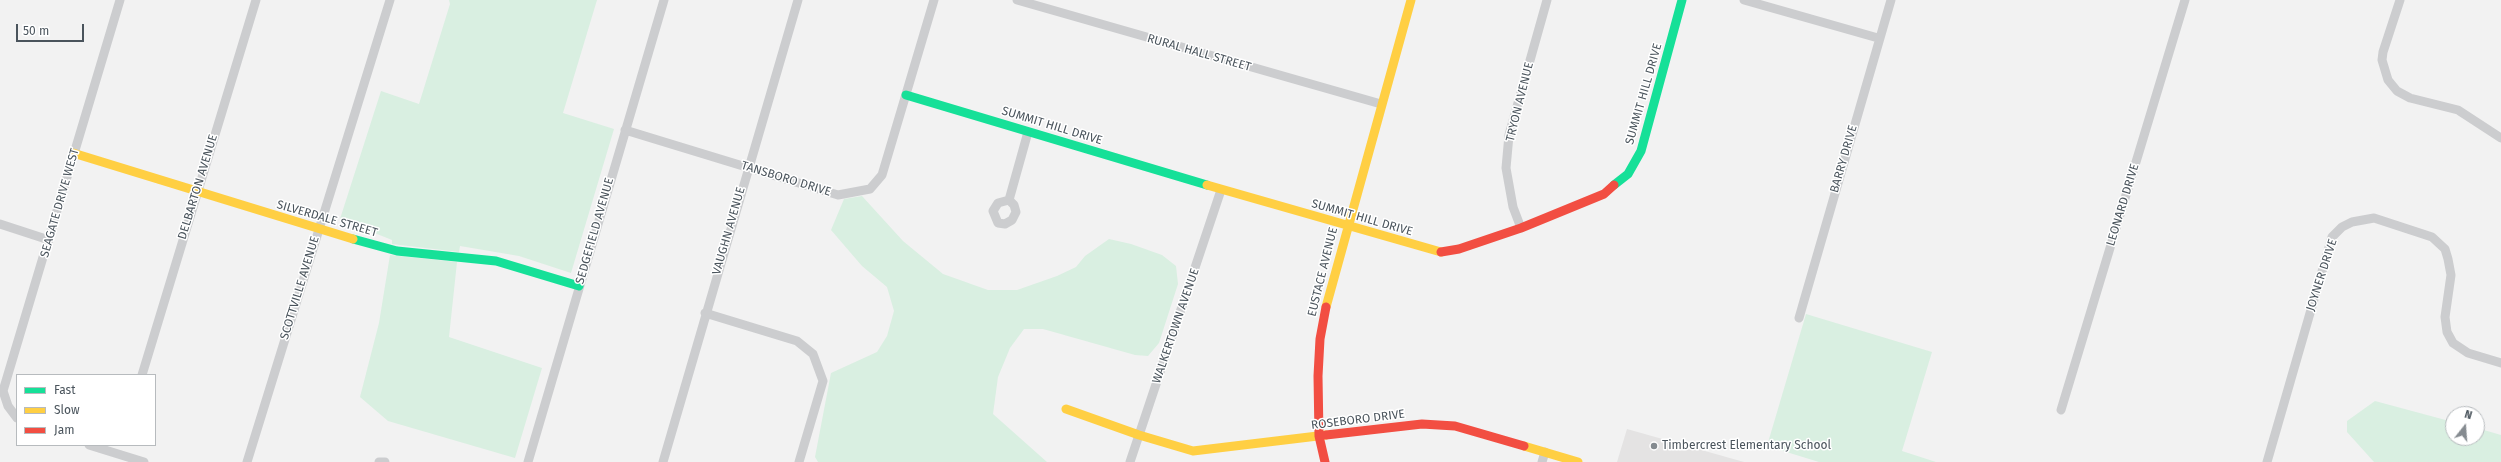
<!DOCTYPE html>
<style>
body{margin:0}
#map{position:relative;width:2501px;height:462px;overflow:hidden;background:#f2f2f2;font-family:"Fira Sans",sans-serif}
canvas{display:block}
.legend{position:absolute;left:16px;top:374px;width:140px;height:72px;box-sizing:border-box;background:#fff;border:1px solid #b7bbbe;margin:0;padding:5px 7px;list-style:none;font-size:12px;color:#4a545c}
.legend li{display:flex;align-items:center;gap:8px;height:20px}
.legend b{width:20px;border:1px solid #b7bbbe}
.north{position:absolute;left:2445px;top:406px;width:40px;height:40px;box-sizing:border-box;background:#fff;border:1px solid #b7bbbe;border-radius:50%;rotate:17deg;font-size:11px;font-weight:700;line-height:16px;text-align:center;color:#4a545c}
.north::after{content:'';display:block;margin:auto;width:14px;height:18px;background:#858b90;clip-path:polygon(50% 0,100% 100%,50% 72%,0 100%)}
.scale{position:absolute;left:16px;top:24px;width:68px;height:18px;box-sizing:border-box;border:2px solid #4a545c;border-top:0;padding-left:5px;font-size:12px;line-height:14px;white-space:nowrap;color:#4a545c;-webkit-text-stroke:3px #fff;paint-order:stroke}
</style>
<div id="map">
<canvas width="2501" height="462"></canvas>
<ul class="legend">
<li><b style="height:5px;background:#16e098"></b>Fast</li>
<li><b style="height:5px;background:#ffcf43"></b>Slow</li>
<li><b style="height:5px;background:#f24e42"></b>Jam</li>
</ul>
<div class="north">N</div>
<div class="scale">50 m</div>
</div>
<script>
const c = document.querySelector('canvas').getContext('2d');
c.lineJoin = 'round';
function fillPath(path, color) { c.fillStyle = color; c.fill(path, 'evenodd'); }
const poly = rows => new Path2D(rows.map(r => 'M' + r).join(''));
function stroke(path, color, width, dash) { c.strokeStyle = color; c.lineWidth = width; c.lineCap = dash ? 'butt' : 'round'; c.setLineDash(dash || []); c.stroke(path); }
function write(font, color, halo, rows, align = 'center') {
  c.font = font + ' "Fira Sans",sans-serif'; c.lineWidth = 3; c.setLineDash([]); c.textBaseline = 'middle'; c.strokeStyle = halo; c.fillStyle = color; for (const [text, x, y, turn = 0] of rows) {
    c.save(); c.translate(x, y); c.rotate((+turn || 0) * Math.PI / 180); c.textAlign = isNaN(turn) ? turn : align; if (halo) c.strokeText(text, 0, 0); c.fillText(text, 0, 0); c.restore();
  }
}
fillPath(poly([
 [1627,429,1744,462,1617,462]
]), '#e4e3e3');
fillPath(poly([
 [449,0,597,0,563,113,614,129,571,273,519,256,460,246,459,252,392,244,392,240,340,219,381,91,419,104,450,4],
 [862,196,903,241,943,274,988,290,1017,290,1057,276,1076,267,1085,256,1109,239,1131,244,1162,255,1176,266,1178,284,1159,343,1148,356,1135,355,1043,329,1024,329,1010,348,998,377,993,414,1047,462,818,462,815,457,831,373,877,352,887,336,894,311,887,287,862,266,831,230,844,199],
 [390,255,457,262,449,337,542,368,515,458,388,421,360,397,379,323],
 [1806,314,1932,352,1902,451,1936,462,1819,462,1767,446],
 [2375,401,2453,422,2453,438,2477,438,2477,428,2501,435,2501,462,2374,462,2347,432,2347,421]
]), '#d9efe1');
stroke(poly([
 [1017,0,1381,104],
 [1744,0,1878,38],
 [2400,0,2383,52,2382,60,2388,80,2397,91,2410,98,2458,110,2501,138],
 [625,130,838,195,870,189,882,175,934,0],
 [1009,200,1014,205,1016,212,1012,220,1005,224,998,223,993,211,998,203,1009,200,1028,132],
 [0,224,49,240],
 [1521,228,1513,207,1506,168,1509,135,1547,0],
 [705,313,797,341,813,354,823,381,799,462],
 [1799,318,1891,0],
 [142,375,256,0],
 [2061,410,2185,0],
 [17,418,8,406,3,391,120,0],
 [89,445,144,462],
 [247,462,390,0],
 [379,462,385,462],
 [528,462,664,0],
 [663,462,798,0],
 [1130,462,1221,190],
 [1542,462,1545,452],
 [2267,462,2332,237,2342,227,2352,222,2374,218,2432,237,2445,249,2448,259,2451,275,2445,317,2447,332,2453,343,2468,353,2501,363]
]), '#cccdcf', 9);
stroke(poly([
 [906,95,1207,185],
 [1614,185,1628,174,1641,151,1682,0],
 [353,239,397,251,496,261,579,286]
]), '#16e098', 9);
stroke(poly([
 [73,153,353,239],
 [1207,185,1441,252],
 [1326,307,1411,0],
 [1066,409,1139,435,1193,451,1326,435],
 [1524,446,1578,462]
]), '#ffcf43', 9);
stroke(poly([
 [1441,252,1459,249,1521,228,1604,194,1614,185],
 [1326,435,1422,424,1455,426,1524,446],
 [1325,462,1319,436,1318,376,1320,339,1326,307]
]), '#f24e42', 9);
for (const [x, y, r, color] of [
 [1654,446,4,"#858b90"]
]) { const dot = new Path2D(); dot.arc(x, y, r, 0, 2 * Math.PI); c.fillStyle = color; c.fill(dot); stroke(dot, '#fff', 1.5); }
write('12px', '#4a545c', '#fff', [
 ["RURAL HALL STREET",1199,53,16],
 ["SUMMIT HILL DRIVE",1644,94,-74],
 ["TRYON AVENUE",1520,102,-76],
 ["SUMMIT HILL DRIVE",1052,126,17],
 ["BARRY DRIVE",1844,159,-74],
 ["TANSBORO DRIVE",786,179,17],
 ["DELBARTON AVENUE",198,187,-73],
 ["SEAGATE DRIVE WEST",60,203,-74],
 ["LEONARD DRIVE",2123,205,-73],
 ["SUMMIT HILL DRIVE",1362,218,16],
 ["SILVERDALE STREET",327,219,16],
 ["SEDGEFIELD AVENUE",595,231,-74],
 ["VAUGHN AVENUE",729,231,-74],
 ["EUSTACE AVENUE",1323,272,-76],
 ["JOYNER DRIVE",2322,275,-72],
 ["SCOTTVILLE AVENUE",300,288,-73],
 ["WALKERTOWN AVENUE",1176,326,-71],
 ["ROSEBORO DRIVE",1358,420,-7]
]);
write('12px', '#4a545c', '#fff', [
 ["Timbercrest Elementary School",1662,446]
], 'left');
</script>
